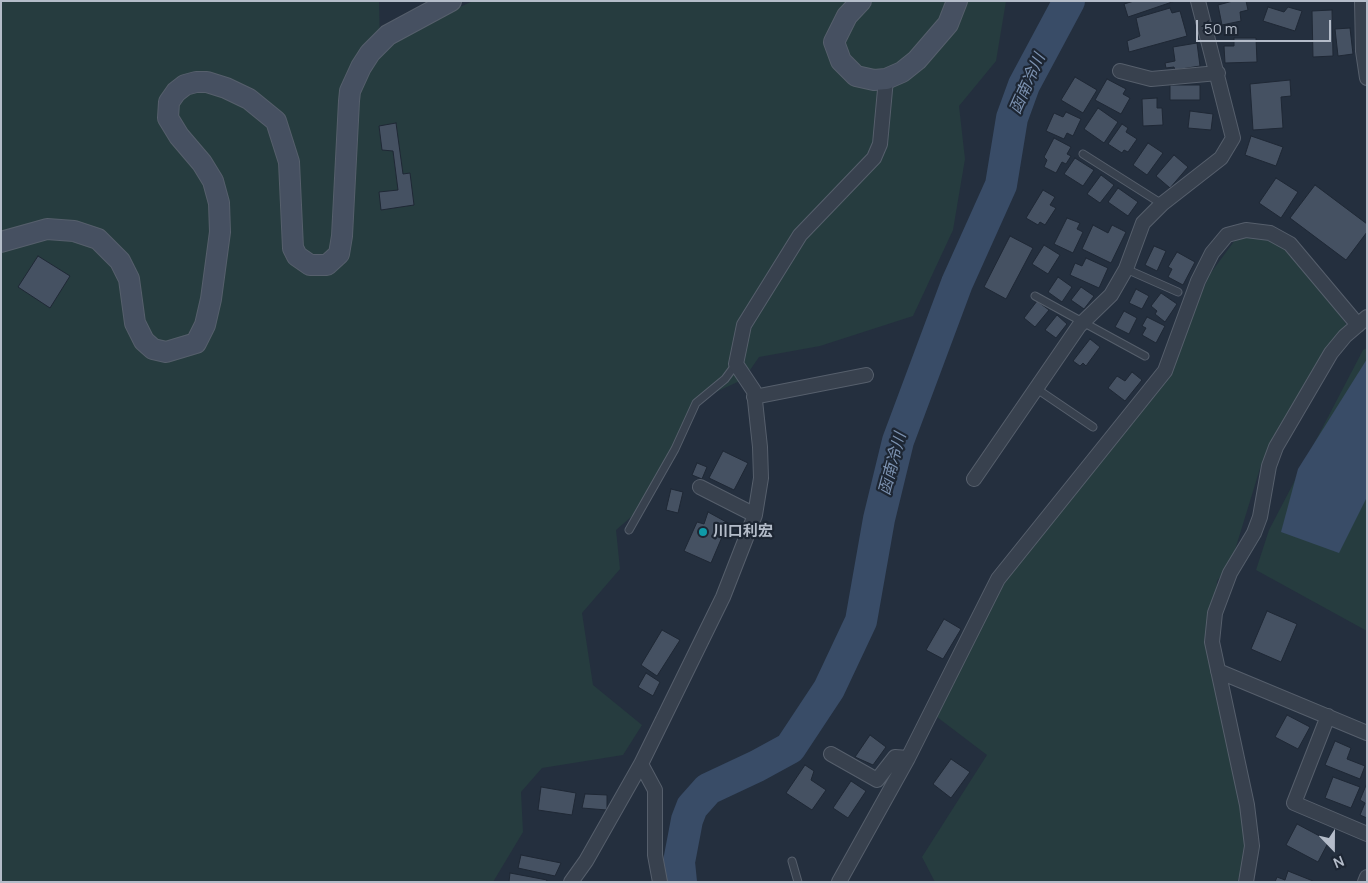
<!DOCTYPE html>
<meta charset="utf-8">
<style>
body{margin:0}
#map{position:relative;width:1368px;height:883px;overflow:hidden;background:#242f3e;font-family:Manrope,sans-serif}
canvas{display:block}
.frame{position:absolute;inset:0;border:2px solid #b4bcc9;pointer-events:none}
.north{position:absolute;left:1308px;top:823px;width:50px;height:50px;-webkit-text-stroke:4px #1d2633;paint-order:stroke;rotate:158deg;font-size:14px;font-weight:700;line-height:20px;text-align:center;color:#b4bcc9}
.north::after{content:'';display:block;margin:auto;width:18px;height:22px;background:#b4bcc9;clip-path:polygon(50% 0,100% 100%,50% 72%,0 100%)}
.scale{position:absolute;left:1196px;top:20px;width:135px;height:22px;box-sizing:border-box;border:2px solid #b4bcc9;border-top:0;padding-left:6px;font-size:15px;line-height:18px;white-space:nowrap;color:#b4bcc9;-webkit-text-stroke:4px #1d2633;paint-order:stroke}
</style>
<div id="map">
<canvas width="1368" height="883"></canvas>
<div class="frame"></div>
<div class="north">N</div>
<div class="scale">50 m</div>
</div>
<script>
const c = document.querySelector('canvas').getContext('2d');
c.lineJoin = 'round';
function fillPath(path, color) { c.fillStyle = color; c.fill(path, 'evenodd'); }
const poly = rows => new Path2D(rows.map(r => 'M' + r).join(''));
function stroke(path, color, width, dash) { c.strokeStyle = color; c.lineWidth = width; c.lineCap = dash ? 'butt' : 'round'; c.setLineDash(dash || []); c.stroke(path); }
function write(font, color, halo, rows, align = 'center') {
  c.font = font + ' Manrope,"Noto Sans JP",sans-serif'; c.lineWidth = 4.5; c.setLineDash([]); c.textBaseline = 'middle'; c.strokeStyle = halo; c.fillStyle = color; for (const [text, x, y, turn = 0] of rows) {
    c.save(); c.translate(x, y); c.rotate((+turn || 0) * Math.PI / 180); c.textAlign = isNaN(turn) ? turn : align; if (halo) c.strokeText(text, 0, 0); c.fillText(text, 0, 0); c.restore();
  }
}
fillPath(poly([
 [1,1,379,1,380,43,473,1,1006,1,996,61,959,106,965,159,953,230,913,316,820,346,759,357,744,379,692,403,646,504,616,530,620,569,582,613,593,685,642,725,623,755,542,768,521,792,523,832,493,882,1,882],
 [1238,236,1290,244,1351,331,1261,465,1232,560,1217,581,1213,637,1252,846,1237,882,935,882,922,857,987,755,937,717,999,591,1097,455,1173,358,1210,274],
 [1367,348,1367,631,1256,570,1269,530,1363,350]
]), '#263c3f');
fillPath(poly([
 [1367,359,1367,497,1339,553,1281,532,1298,469]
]), '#394c67');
stroke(poly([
 [681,882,679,862,687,820,692,807,708,789,757,766,790,748,829,689,861,621,879,519,898,441,957,283,1001,185,1012,118,1024,85,1069,1]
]), '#394c67', 32);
const building = poly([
 [1134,1,1175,1,1128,17,1124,4,1134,1],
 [1233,1,1246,1,1248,10,1240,12,1241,21,1222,25,1218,5,1233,1],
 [1268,7,1284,12,1288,7,1302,11,1295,31,1263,21,1268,7],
 [1170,8,1172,13,1180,11,1187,36,1129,52,1127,41,1140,36,1136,18,1170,8],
 [1332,10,1333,56,1313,57,1312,11,1332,10],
 [1350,28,1353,54,1338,56,1335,29,1350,28],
 [1234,38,1256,38,1257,62,1225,63,1224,46,1234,46,1234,38],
 [1197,43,1200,66,1175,70,1174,67,1166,68,1165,63,1175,61,1173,47,1197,43],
 [1075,77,1097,90,1083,113,1061,100,1075,77],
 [1107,79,1126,89,1123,94,1130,98,1121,114,1095,100,1107,79],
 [1290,80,1291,96,1281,97,1283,128,1253,130,1250,84,1290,80],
 [1170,85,1200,85,1200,100,1170,100,1170,85],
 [1157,98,1157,108,1162,108,1163,125,1143,126,1142,99,1157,98],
 [1098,108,1118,122,1104,143,1084,129,1098,108],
 [1190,111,1213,114,1211,130,1188,128,1190,111],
 [1066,112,1081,119,1073,136,1067,133,1064,139,1046,131,1054,113,1063,117,1066,112],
 [396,123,403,174,410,173,414,205,381,210,379,192,398,190,393,151,382,150,379,126,396,123],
 [1122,124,1128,128,1126,132,1137,139,1128,152,1124,150,1122,153,1108,144,1122,124],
 [1251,136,1283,147,1276,166,1245,155,1251,136],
 [1054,138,1071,147,1067,154,1071,156,1066,164,1062,162,1056,173,1044,167,1047,160,1044,157,1054,138],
 [1148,143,1163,153,1147,175,1133,165,1148,143],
 [1174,155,1188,167,1170,188,1156,176,1174,155],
 [1075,158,1094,170,1083,186,1064,174,1075,158],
 [1101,175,1114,185,1100,203,1087,194,1101,175],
 [1276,178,1298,192,1281,218,1259,203,1276,178],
 [1315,185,1367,224,1367,232,1346,260,1290,218,1315,185],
 [1118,188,1138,202,1128,216,1108,202,1118,188],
 [1043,190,1055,197,1050,205,1056,208,1045,225,1040,222,1038,225,1026,218,1043,190],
 [1067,218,1080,223,1077,229,1083,232,1073,253,1054,244,1067,218],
 [1093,225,1108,233,1112,225,1126,232,1111,263,1082,249,1093,225],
 [1010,236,1033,248,1006,299,984,287,1010,236],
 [1044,245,1060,255,1048,274,1032,264,1044,245],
 [1154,246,1166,251,1157,271,1145,265,1154,246],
 [1177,252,1195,262,1183,285,1168,277,1172,269,1168,267,1177,252],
 [38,256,70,276,50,308,18,287,38,256],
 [1086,258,1108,268,1099,288,1070,275,1075,263,1082,266,1086,258],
 [1058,277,1072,287,1062,302,1048,292,1058,277],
 [1081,287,1094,296,1084,309,1071,300,1081,287],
 [1136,289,1149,296,1142,309,1129,303,1136,289],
 [1161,293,1177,304,1165,322,1155,314,1157,311,1151,306,1161,293],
 [1037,301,1049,310,1035,327,1024,318,1037,301],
 [1124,311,1137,318,1129,334,1115,327,1124,311],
 [1057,315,1067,324,1056,338,1045,330,1057,315],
 [1147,317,1165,326,1156,343,1142,335,1146,328,1142,326,1147,317],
 [1090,339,1100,347,1086,366,1083,363,1080,366,1073,361,1090,339],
 [1132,372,1142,380,1125,401,1108,388,1117,376,1125,381,1132,372],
 [723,451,748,463,734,490,709,478,723,451],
 [697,463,707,467,702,479,692,475,697,463],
 [671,489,683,492,678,513,666,510,671,489],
 [708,512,728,523,711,563,684,551,697,522,704,524,708,512],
 [1267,611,1297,624,1281,662,1251,649,1267,611],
 [944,619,961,629,943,659,926,650,944,619],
 [662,630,680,640,657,676,641,665,662,630],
 [646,673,660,682,653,696,638,687,646,673],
 [1287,715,1310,727,1298,749,1275,737,1287,715],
 [870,735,886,747,873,765,855,757,870,735],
 [1335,741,1351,748,1347,759,1365,766,1360,779,1325,765,1335,741],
 [951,759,970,772,951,798,933,784,951,759],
 [805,765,814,771,811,780,826,790,812,810,786,793,805,765],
 [1333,777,1360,787,1351,808,1325,798,1333,777],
 [851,781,866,791,848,818,833,808,851,781],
 [1367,783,1367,818,1360,815,1365,803,1360,800,1367,783],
 [541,787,576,793,572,815,538,810,541,787],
 [585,794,607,795,607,810,582,808,585,794],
 [1297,824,1329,841,1318,862,1286,845,1297,824],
 [521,855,561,863,555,876,518,868,521,855],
 [1288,871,1313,881,1313,882,1275,882,1277,877,1285,880,1288,871],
 [510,873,547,880,546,882,509,882,510,873]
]);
fillPath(building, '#455162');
stroke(building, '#1f2835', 1);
const lane = poly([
 [1083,154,1162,204],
 [1126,269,1178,292],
 [1035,296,1145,356],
 [1037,389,1093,427],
 [629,530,675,449,696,403,725,379,736,364],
 [792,861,798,882]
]);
const street = poly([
 [1362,1,1363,51,1367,78],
 [1120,71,1151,79,1218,73],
 [754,397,866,375],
 [974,479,1079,326,1111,295,1126,269,1143,223,1162,204,1221,158,1233,138,1198,1],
 [700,487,755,515],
 [1218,671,1367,733],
 [1328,716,1294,803,1367,834],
 [831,754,877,780,895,757,908,758],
 [641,764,655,790,655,855,660,882],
 [571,882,586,861,641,764,723,597,755,515,761,478,760,447,754,391,736,364,744,325,800,235,874,158,880,144,886,79],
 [839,882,908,758,998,579,1165,371,1198,281,1212,253,1227,235,1246,230,1270,233,1290,244,1358,325],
 [1246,882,1252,846,1247,805,1212,642,1215,613,1230,573,1254,533,1260,517,1269,466,1276,447,1331,353,1345,336,1367,317],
 [1365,882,1367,877]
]);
const secondary = poly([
 [861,1,847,16,834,42,841,61,856,76,874,80,886,79,902,72,917,60,948,24,957,1],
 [1,242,47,229,74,231,98,239,120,261,129,279,135,323,144,341,153,349,166,352,196,343,205,325,211,299,220,232,219,203,213,181,202,163,179,136,168,118,169,102,176,92,185,85,196,82,207,82,226,88,249,99,276,121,289,162,293,248,297,256,310,265,327,265,339,254,342,236,349,101,350,91,361,67,370,53,388,35,451,1]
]);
stroke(lane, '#565f6c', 9);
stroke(street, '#565f6c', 16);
stroke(secondary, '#565f6c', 22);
stroke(lane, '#38414e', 7);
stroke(street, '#38414e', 14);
stroke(secondary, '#465061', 20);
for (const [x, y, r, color] of [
 [703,532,5,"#0f9aa8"]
]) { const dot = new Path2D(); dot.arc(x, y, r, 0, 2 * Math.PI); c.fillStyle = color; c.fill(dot); stroke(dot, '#1d2633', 2); }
write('bold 15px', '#b4bcc9', '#1d2633', [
 ["川口利宏",713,532]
], 'left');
write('italic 16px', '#7c92b1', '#1d2633', [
 ["函南冷川",1028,84,-66],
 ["函南冷川",893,464,-75]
]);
</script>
